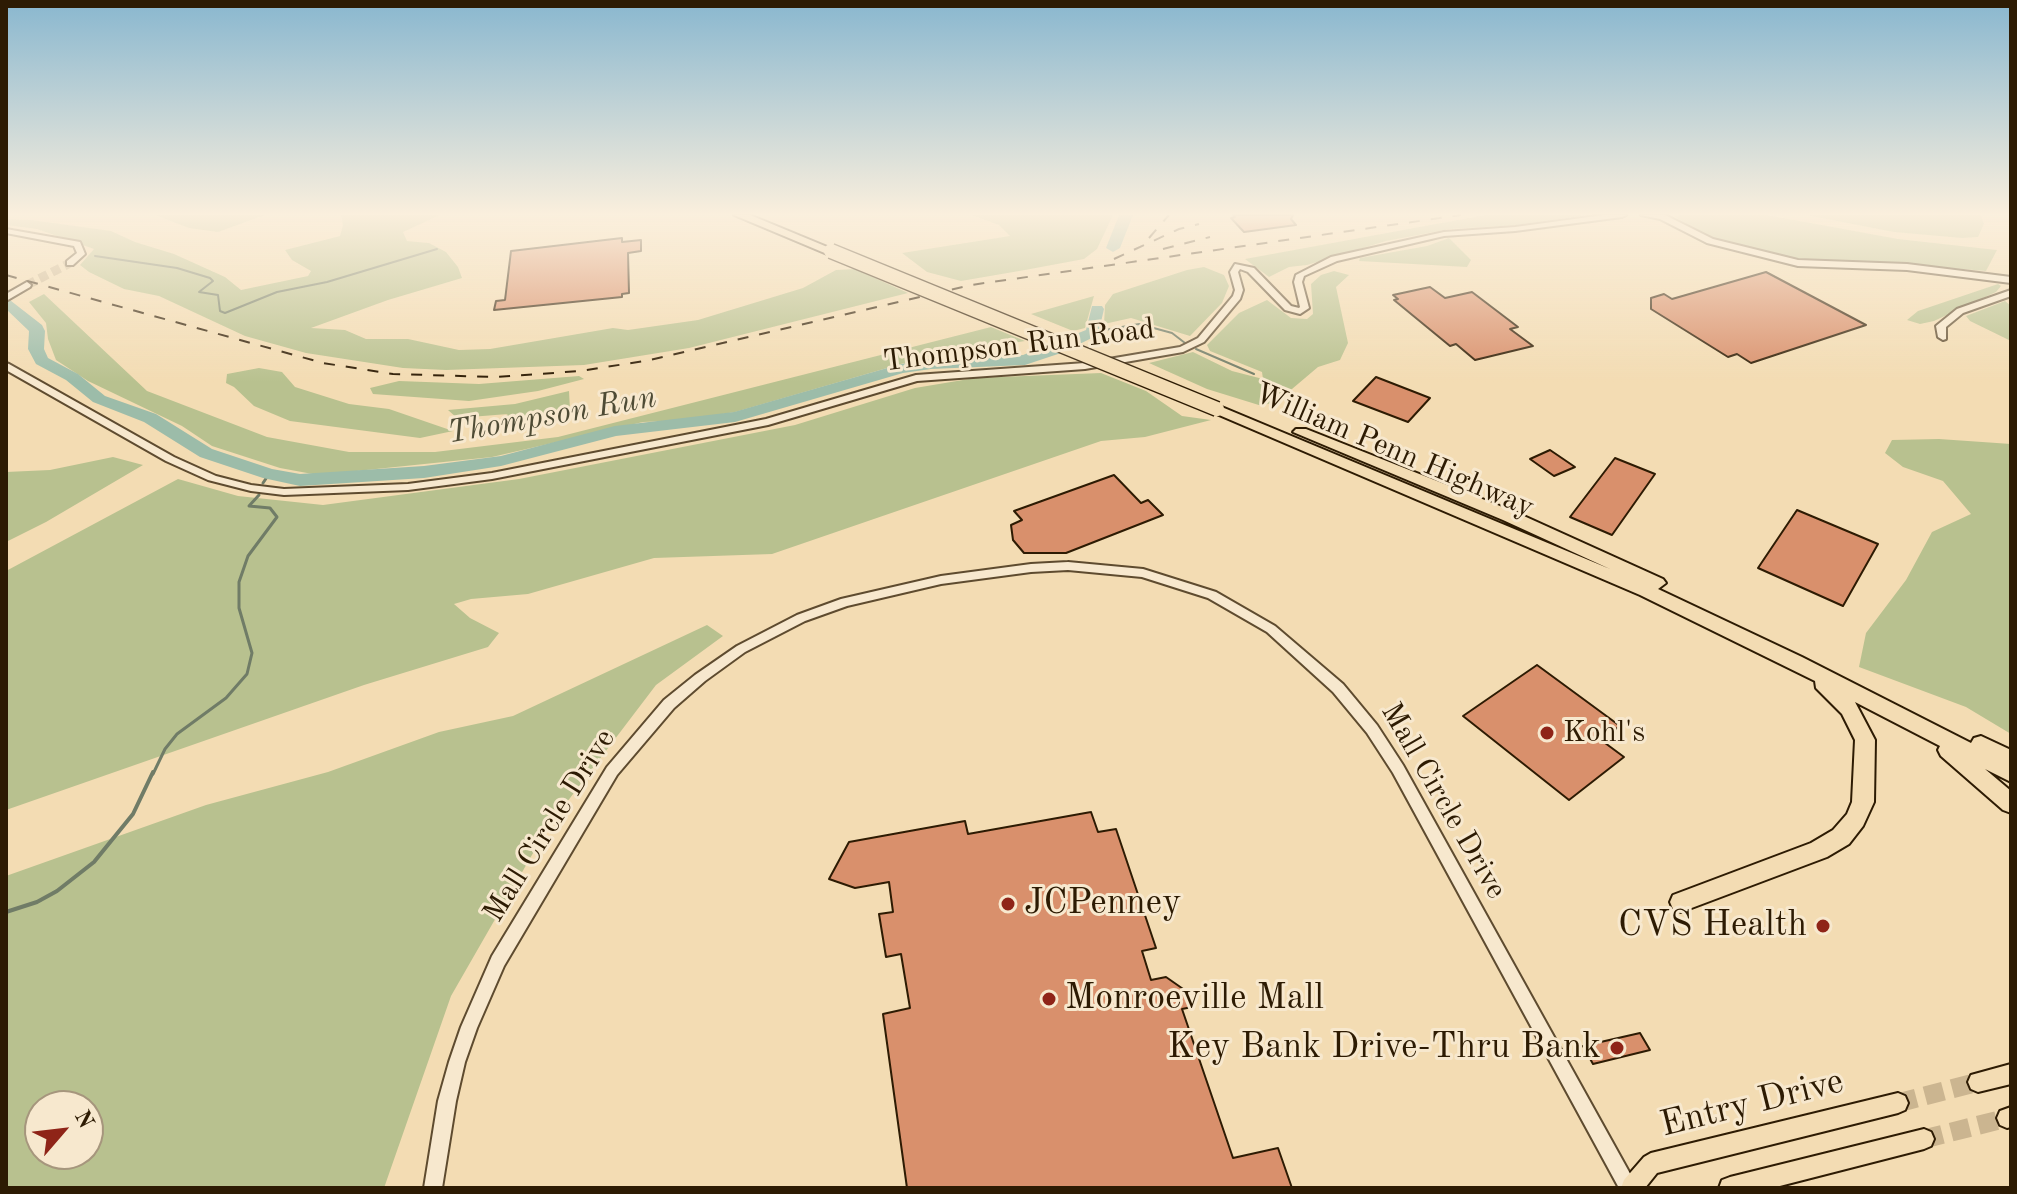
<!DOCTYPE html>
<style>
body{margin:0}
#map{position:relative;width:2017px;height:1194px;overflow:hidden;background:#f3dcb3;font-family:"Old Standard TT",serif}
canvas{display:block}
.frame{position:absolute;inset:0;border:8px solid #2d1b03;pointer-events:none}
.north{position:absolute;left:24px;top:1090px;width:80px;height:80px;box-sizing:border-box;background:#f7e8ce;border:2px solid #a6967d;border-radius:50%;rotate:62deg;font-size:22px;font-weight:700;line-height:32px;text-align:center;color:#2d1b03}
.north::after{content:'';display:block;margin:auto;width:28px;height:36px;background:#8f2418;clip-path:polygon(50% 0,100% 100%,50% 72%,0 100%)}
</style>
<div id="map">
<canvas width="2017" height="1194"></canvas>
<div class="frame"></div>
<div class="north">N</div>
</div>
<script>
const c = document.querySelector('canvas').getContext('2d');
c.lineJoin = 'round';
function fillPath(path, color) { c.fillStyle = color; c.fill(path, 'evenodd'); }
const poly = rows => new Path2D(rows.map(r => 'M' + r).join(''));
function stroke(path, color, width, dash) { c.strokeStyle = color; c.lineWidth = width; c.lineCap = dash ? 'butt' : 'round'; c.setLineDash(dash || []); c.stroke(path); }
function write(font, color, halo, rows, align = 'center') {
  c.font = font + ' "Old Standard TT",serif'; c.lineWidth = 6; c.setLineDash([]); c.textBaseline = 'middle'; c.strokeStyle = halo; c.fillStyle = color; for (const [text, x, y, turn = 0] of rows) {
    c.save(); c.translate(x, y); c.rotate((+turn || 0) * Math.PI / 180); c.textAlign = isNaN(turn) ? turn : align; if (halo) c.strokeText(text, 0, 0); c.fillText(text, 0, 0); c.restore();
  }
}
fillPath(poly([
 [155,215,265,215,218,232,189,228],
 [341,215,440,215,403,232,407,241,429,243,446,252,458,267,462,278,388,300,311,328,345,330,366,339,408,339,459,350,490,349,613,328,628,330,698,320,803,288,836,270,855,269,908,293,689,348,584,365,446,370,403,368,306,353,245,336,159,296,124,289,89,272,80,265,94,249,37,229,6,225,6,219,31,220,111,231,135,242,174,254,225,277,241,290,308,276,311,271,292,260,285,250,340,236,343,225],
 [971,215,1113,215,1097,249,1084,259,1025,270,961,281,927,272,902,253,1010,236,999,225],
 [1485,215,1587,215,1517,225,1450,229,1386,241,1307,265,1289,267,1269,277,1245,259],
 [1681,215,1767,215,1898,239,1997,250,1986,271,1877,262,1808,262,1768,255,1704,235,1675,217],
 [1806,215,1981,215,1984,224,1978,237,1962,238,1894,232],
 [1449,238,1471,260,1467,267,1359,261,1360,258,1427,246],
 [1204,267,1224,275,1229,286,1222,303,1190,336,1131,318,1104,324,1105,305,1113,294,1187,270],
 [1334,271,1349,275,1336,287,1348,343,1340,360,1318,367,1279,400,1262,406,1207,389,1149,363,1193,352,1232,371,1263,379,1262,372,1210,351,1207,345,1239,313,1267,300,1291,318,1307,319,1313,314,1311,284,1321,275],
 [1998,284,2001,286,1996,292,1934,321,1920,324,1907,320,1918,311],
 [44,294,147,391,267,437,349,452,435,452,558,437,991,327,1025,341,925,357,735,412,687,420,643,422,492,457,318,475,280,468,212,446,182,426,88,381,56,360,48,339,46,323,29,302],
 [1094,296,1085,328,1073,331,1031,314],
 [2005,301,2011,306,2011,341,1970,321,1966,316],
 [259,368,282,372,295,387,349,404,389,409,453,431,420,438,290,421,254,406,234,387,226,383,227,374],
 [1101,373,1146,391,1182,416,1211,420,1145,437,1101,441,772,554,654,558,528,594,471,599,454,604,470,618,499,633,488,647,364,685,6,810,6,571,178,479,238,496,323,505,519,479,795,425,915,388,975,378],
 [579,376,584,379,538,391,469,401,373,394,370,388,399,381,479,384],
 [569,391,570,410,557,419,473,427,496,421,508,414,457,418,448,410,515,404],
 [1939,439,2011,444,2011,734,1966,707,1859,667,1866,633,1906,580,1932,532,1971,514,1943,481,1903,467,1885,453,1892,440],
 [113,457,143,465,46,522,6,542,6,472,50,470],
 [707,625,723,636,656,685,548,827,451,996,384,1188,6,1188,6,876,206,805,328,772,439,732,513,716],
 [40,1106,88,1106,88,1154,40,1154]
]), '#b8c18f');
stroke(poly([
 [95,256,177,268,210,278,213,281,199,292,218,295,220,311,225,313,277,292,327,282,437,249],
 [1093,332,1139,324,1172,333,1185,343],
 [1196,349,1254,374]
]), '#707c67', 2);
stroke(poly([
 [263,483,269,474],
 [153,774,165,749,177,734,226,698,247,674,252,653,239,608,239,582,248,556,277,517,270,508,249,506,259,495]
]), '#707c67', 3);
stroke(poly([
 [6,912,37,902,57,891,94,862,133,814,153,772]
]), '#707c67', 4);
fillPath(poly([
 [1119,215,1133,215,1120,248,1113,252,1106,248,1119,215],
 [6,297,42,325,45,331,44,349,48,358,78,374,105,396,156,414,212,449,272,469,300,474,424,466,501,456,615,426,734,412,901,364,931,359,1023,355,1086,330,1092,306,1102,306,1104,309,1098,335,1061,353,1025,365,931,369,903,373,735,422,616,436,501,466,424,478,300,486,263,478,200,457,144,422,93,402,66,380,36,364,28,349,29,331,6,309,6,297]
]), '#9cbca9');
const building = poly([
 [1233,215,1293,215,1291,219,1296,225,1244,232,1231,218,1235,217,1233,215],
 [622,238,622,242,641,240,641,251,628,253,629,293,622,294,622,297,494,310,496,301,505,300,511,251,622,238],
 [1766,272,1866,325,1751,363,1737,354,1728,357,1651,309,1651,298,1664,294,1672,299,1766,272],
 [1430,287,1445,298,1472,292,1518,327,1510,329,1533,346,1475,360,1456,344,1450,346,1394,300,1398,299,1393,295,1430,287],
 [1376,377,1430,398,1408,422,1353,401,1376,377],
 [1550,450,1575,467,1554,476,1530,459,1550,450],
 [1615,458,1655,474,1612,535,1570,517,1615,458],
 [1114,475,1141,503,1148,500,1163,515,1066,553,1024,553,1013,540,1011,525,1022,520,1014,511,1114,475],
 [1797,510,1878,544,1843,606,1758,568,1797,510],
 [1537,665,1620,726,1601,740,1624,757,1569,800,1463,716,1537,665],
 [1091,812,1098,832,1116,829,1156,948,1142,951,1151,980,1166,977,1186,991,1192,1007,1182,1009,1233,1158,1278,1148,1292,1188,907,1188,883,1014,910,1008,901,954,886,957,879,914,893,912,889,882,855,888,829,879,849,842,965,821,968,834,1091,812],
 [1640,1033,1650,1050,1593,1064,1583,1046,1640,1033]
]);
fillPath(building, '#d9906c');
stroke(building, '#2d1b03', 2);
stroke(poly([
 [27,285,70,263]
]), '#cbb590', 9, [9, 5]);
stroke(poly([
 [1898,1103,1978,1082],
 [1924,1139,2007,1118]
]), '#cbb590', 19, [19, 9]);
const minor = poly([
 [1604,215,1626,215,1622,217,1515,231,1444,236,1337,261,1304,276,1302,282,1309,308,1300,314,1285,310,1248,272,1240,269,1238,272,1243,290,1240,299,1204,342,1183,352,1085,369,917,381,768,425,492,479,408,490,284,495,251,491,208,480,166,461,6,370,6,363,9,364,174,457,216,476,251,485,284,489,408,484,492,473,766,419,916,375,1085,363,1180,347,1198,338,1233,296,1235,290,1230,272,1235,264,1254,268,1291,306,1299,308,1300,307,1294,282,1296,275,1331,257,1444,232,1515,227,1604,215],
 [1641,215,1665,215,1713,239,1798,260,1907,264,2011,277,2011,283,1907,270,1798,266,1707,243,1660,219,1641,215],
 [6,229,80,242,85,254,73,265,67,265,67,261,77,253,74,246,6,233,6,229],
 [27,282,31,285,30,287,6,301,6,294,27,282],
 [2011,290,2011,296,1963,313,1946,327,1946,339,1943,340,1938,337,1936,326,1957,309,2011,290],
 [1068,562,1143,569,1216,592,1275,626,1343,684,1377,725,1403,765,1638,1188,1619,1188,1393,773,1367,733,1333,692,1267,632,1208,598,1142,577,1068,570,1031,572,941,584,847,606,805,621,745,652,705,681,674,708,617,775,504,966,477,1028,465,1062,456,1101,442,1188,424,1188,438,1101,449,1062,461,1027,492,956,607,767,664,700,695,675,737,646,797,615,841,599,941,576,1031,564,1068,562]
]);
const major = poly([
 [2011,1064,2011,1084,1978,1092,1971,1089,1968,1082,1971,1075,2011,1064],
 [1898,1093,1905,1096,1908,1103,1905,1110,1898,1113,1657,1173,1645,1188,1621,1188,1624,1180,1644,1157,1651,1153,1898,1093],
 [2011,1107,2011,1127,2007,1128,2000,1125,1997,1118,2000,1111,2011,1107],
 [1924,1129,1931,1132,1934,1139,1931,1146,1924,1149,1772,1188,1719,1188,1722,1180,1730,1177,1924,1129]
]);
const highway = poly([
 [734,215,750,215,837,251,827,254,734,215],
 [1217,405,1610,569,1503,520,1293,432,1296,429,1306,429,1515,512,1663,579,1666,583,1658,589,1802,657,1971,743,1974,738,1981,736,2011,750,2011,782,1985,769,2011,791,2011,813,2003,810,1941,756,1938,750,1940,746,1855,702,1875,740,1874,802,1863,826,1849,844,1827,857,1689,909,1681,912,1673,909,1670,902,1673,895,1811,843,1833,830,1847,814,1852,802,1855,740,1842,714,1816,688,1815,681,1640,595,1212,412,1212,406,1217,405]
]);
stroke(minor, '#5e4b2f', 4);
stroke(major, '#2d1b03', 4);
stroke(highway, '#2d1b03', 4);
fillPath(minor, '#f7e8ce');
fillPath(major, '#f3dcb3');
fillPath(highway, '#f3dcb3');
stroke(poly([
 [1149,238,1169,215],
 [1163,249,1210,237],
 [1114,259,1179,229,1199,224],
 [6,275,323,363,393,374,495,377,581,371,650,360,971,285,1461,215]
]), '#2d1b03', 2, [11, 11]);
const highwayBridge = poly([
 [831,251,1217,409]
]);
stroke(highwayBridge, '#2d1b03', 17, []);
stroke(highwayBridge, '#f3dcb3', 14);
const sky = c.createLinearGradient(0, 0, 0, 382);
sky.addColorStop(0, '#89b7cf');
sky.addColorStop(0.56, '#faefdd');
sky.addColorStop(1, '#faefdd00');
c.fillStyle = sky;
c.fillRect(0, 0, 2017, 382);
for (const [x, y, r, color] of [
 [1547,733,8,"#8f2418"],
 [1008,904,8,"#8f2418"],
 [1823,926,8,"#8f2418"],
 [1049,999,8,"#8f2418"],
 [1617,1048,8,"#8f2418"]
]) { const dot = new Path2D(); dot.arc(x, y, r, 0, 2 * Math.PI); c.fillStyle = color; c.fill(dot); stroke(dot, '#f7e8ce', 3); }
write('30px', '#2d1b03', '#f7e8ce', [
 ["Thompson Run Road",1019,346,-7],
 ["William Penn Highway",1394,451,23],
 ["Mall Circle Drive",1443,801,60],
 ["Mall Circle Drive",550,826,-58]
]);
write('30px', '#2d1b03', '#f7e8ce', [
 ["Kohl's",1563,733]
], 'left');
write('italic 32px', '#4e4b35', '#f7e8ce', [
 ["Thompson Run",552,416,-10]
]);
write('36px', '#2d1b03', '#f7e8ce', [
 ["JCPenney",1024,904],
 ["CVS Health",1807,926,"right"],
 ["Monroeville Mall",1065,999],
 ["Key Bank Drive-Thru Bank",1601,1048,"right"]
], 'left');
write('36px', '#2d1b03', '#f7e8ce', [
 ["Entry Drive",1752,1104,-14]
]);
</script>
